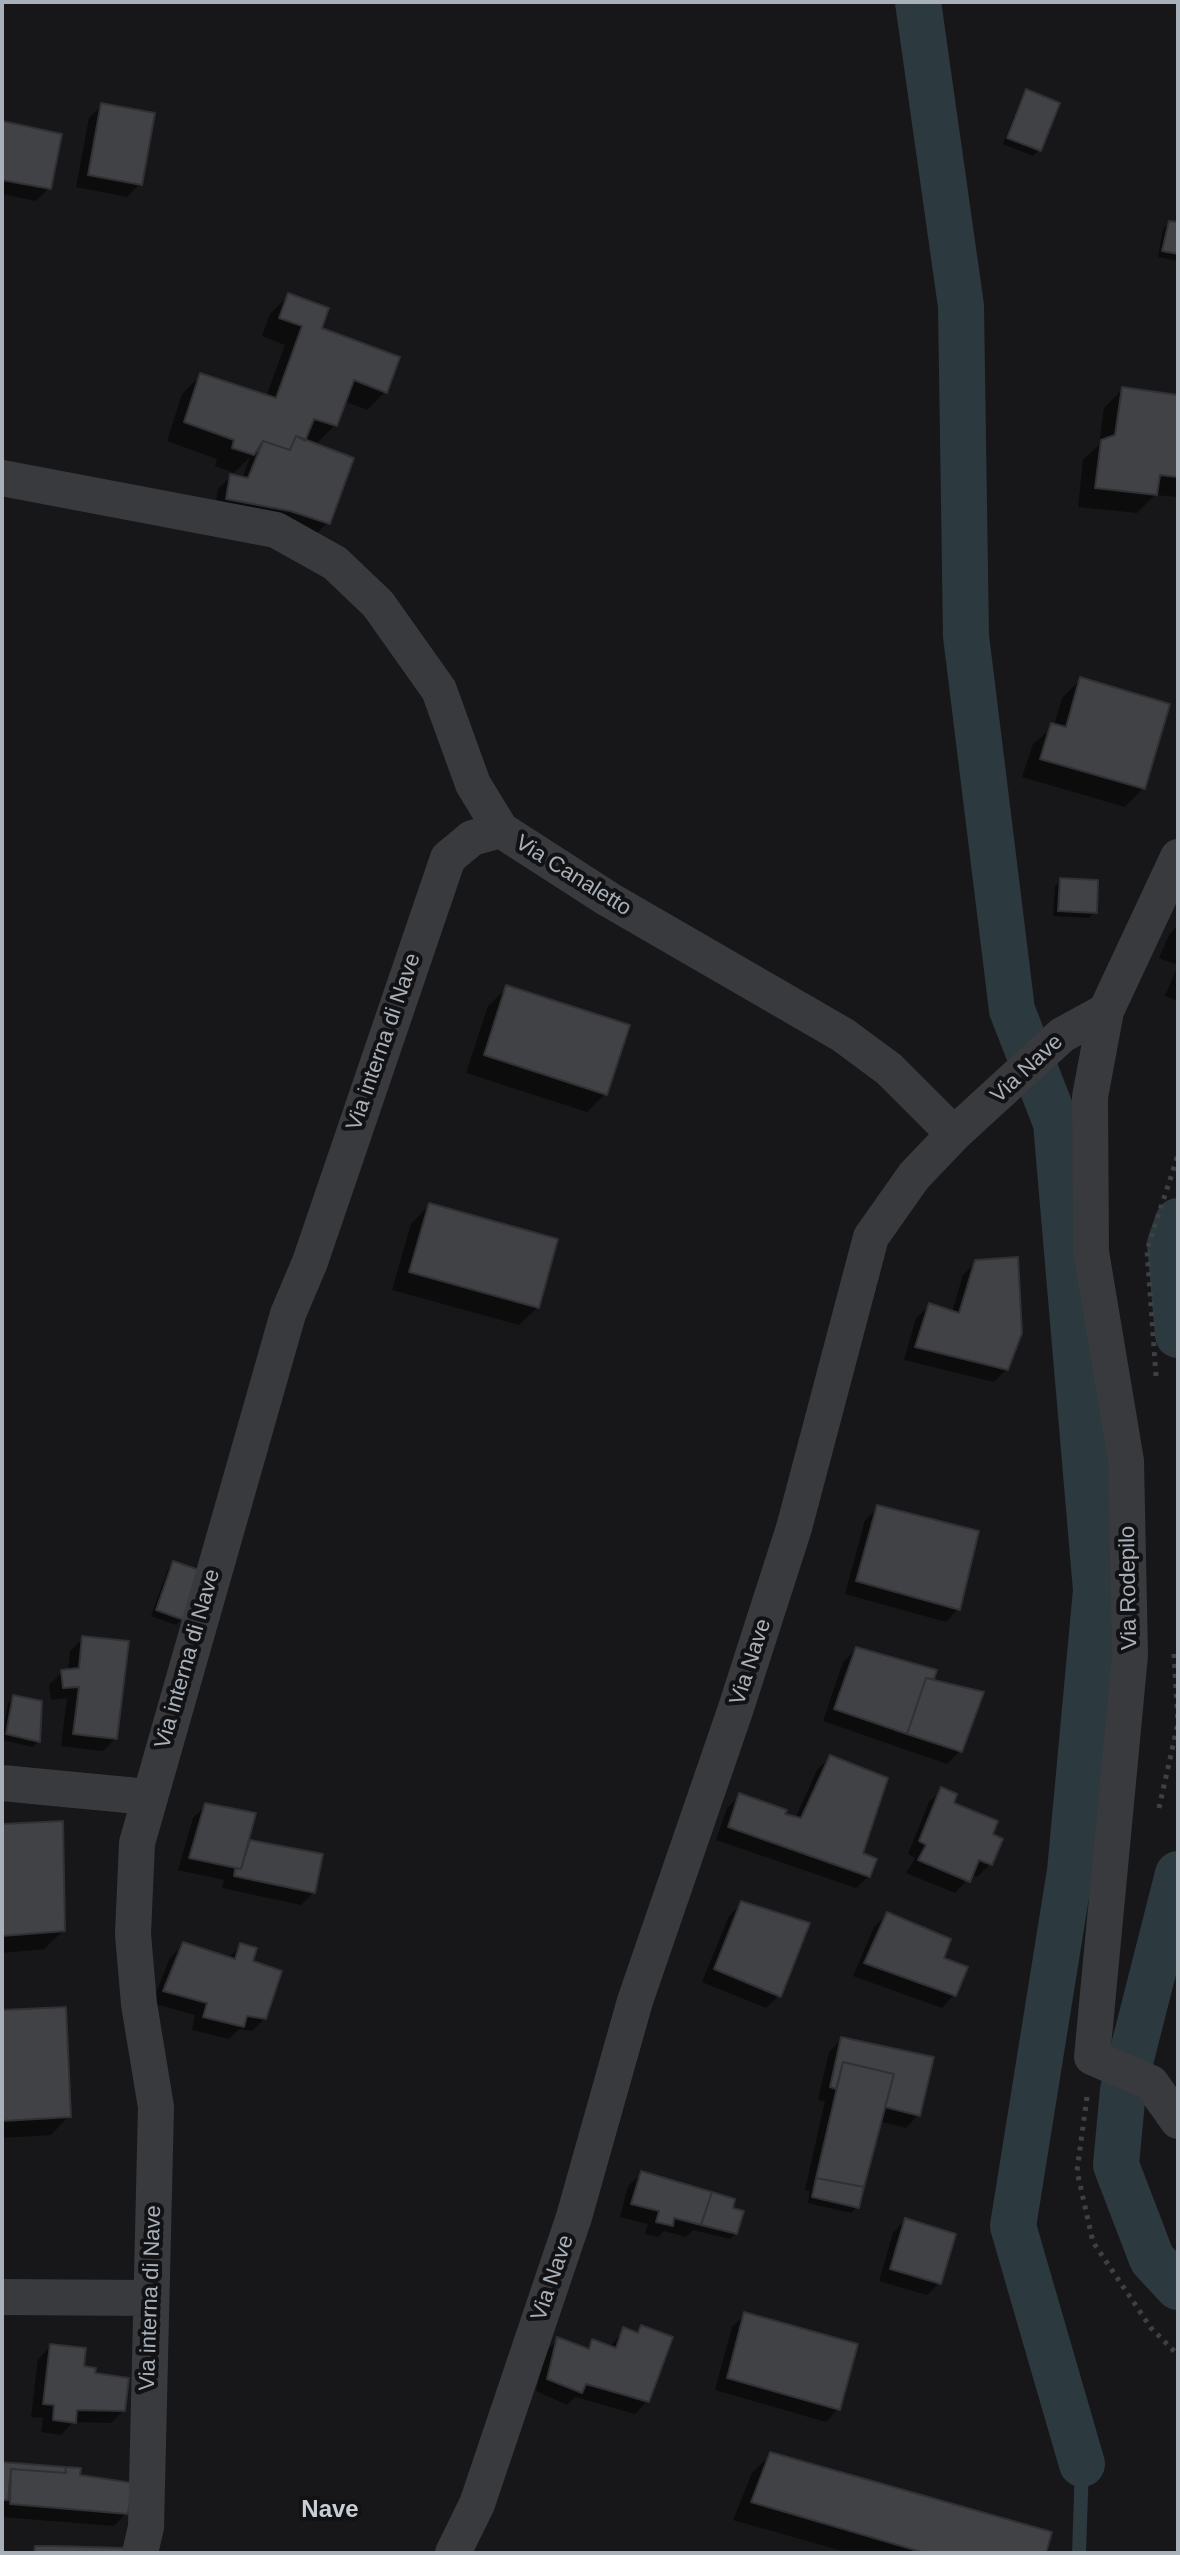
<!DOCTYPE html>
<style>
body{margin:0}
#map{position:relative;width:1180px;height:2555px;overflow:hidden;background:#171719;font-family:Helvetica,sans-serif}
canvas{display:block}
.frame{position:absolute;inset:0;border:4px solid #a8b0b9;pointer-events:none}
</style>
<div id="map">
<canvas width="1180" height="2555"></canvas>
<div class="frame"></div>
</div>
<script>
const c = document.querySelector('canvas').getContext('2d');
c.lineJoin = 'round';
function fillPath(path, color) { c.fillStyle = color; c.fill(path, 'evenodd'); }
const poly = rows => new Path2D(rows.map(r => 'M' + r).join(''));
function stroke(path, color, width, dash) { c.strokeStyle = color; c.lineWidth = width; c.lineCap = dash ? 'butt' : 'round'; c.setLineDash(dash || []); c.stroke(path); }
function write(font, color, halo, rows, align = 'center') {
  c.font = font + ' Helvetica,sans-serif'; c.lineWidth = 8; c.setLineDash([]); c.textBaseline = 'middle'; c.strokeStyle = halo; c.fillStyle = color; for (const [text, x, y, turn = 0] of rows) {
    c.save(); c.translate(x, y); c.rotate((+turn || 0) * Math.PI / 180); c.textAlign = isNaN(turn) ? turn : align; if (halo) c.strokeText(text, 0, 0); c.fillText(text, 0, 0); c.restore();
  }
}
fillPath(poly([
 [1027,92,1039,150,1033,156,1003,144,1021,98],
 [102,105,140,184,127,197,76,187,89,118],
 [2,123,49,188,36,201,2,194],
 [1169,223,1178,225,1178,261,1158,257,1163,229],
 [289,295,320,330,386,391,367,410,344,401,335,425,315,445,328,522,315,535,214,511,218,489,231,476,242,479,250,457,234,473,215,466,217,459,167,441,182,394,201,375,266,397,285,345,262,336,270,314],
 [1123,389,1178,397,1178,497,1155,495,1137,513,1078,507,1083,460,1099,445,1104,408],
 [1081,679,1143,788,1125,807,1022,777,1033,744,1054,726,1062,698],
 [1061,880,1095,912,1089,918,1053,916,1055,886],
 [1178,925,1178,1001,1165,996,1178,965,1159,958,1169,935],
 [507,988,606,1093,587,1112,466,1073,488,1006],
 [429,1205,538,1307,519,1325,392,1290,411,1224],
 [976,1262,1007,1369,994,1382,904,1360,916,1318,929,1306,952,1312,963,1275],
 [878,1508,958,1609,946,1622,845,1594,865,1520],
 [174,1564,182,1619,176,1625,151,1616,168,1569],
 [83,1638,116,1738,103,1751,61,1746,67,1698,51,1700,49,1685,62,1672,68,1671,70,1651],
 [856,1649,934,1672,932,1680,981,1694,960,1751,947,1764,823,1721,843,1662],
 [14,1697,38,1741,33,1747,2,1740,8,1703],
 [830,1757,869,1876,856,1888,716,1840,727,1808,740,1796,795,1819,817,1770],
 [942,1790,951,1804,1000,1840,990,1864,977,1877,972,1875,955,1893,906,1873,915,1858,908,1854,929,1802],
 [206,1806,248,1842,320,1856,314,1892,301,1905,222,1888,224,1880,178,1870,193,1818],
 [2,1826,63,1931,44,1949,2,1953],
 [742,1903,779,1995,766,2008,702,1982,729,1916],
 [887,1915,941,1959,954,1995,942,2008,853,1976,874,1927],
 [183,1945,227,1959,241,1945,250,1963,265,2018,252,2031,239,2029,229,2039,192,2030,195,2015,152,2003,170,1958],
 [2,2012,69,2116,51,2135,2,2138],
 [842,2039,918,2115,906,2128,879,2121,857,2207,851,2213,808,2203,810,2191,805,2190,825,2101,818,2100,829,2052],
 [641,2174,730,2209,736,2233,730,2239,693,2230,686,2237,664,2231,658,2237,645,2234,648,2224,620,2217,628,2186],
 [905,2220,939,2283,927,2295,879,2281,893,2233],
 [745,2315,838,2409,826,2422,715,2390,732,2327],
 [641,2327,647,2401,635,2414,575,2397,567,2405,536,2391,545,2352,558,2340,585,2349,592,2342,609,2348,624,2330,635,2334],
 [51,2346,93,2375,124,2410,111,2423,73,2422,61,2435,41,2432,43,2418,31,2417,38,2359],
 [770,2455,1044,2553,849,2553,733,2520,752,2473],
 [2,2464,78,2477,126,2513,114,2526,2,2517]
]), '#0007');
stroke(poly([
 [1079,2553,1082,2464]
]), '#2c393e', 14);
stroke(poly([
 [918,2,961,306,966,636,1012,1010,1056,1123,1096,1590,1070,1871,1013,2226,1082,2464],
 [1178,1221,1170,1244,1178,1335],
 [1178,1874,1123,2090,1116,2165,1152,2259,1178,2287]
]), '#2c393e', 46);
const building = poly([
 [1026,89,1060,103,1041,151,1007,138,1026,89],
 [101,103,155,113,142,185,88,175,101,103],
 [2,121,62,134,51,189,2,180,2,121],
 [1169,221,1178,222,1178,254,1162,251,1169,221],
 [288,293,329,308,322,328,400,357,387,393,354,380,337,426,314,419,305,441,296,436,290,450,263,441,254,455,232,448,234,440,184,422,200,373,276,398,302,326,279,318,288,293],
 [1122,387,1178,395,1178,477,1160,475,1157,495,1095,488,1101,440,1115,435,1122,387],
 [296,436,354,458,330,524,290,511,226,499,230,474,248,478,263,441,290,450,296,436],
 [1080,677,1170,704,1145,789,1040,759,1051,723,1066,727,1080,677],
 [1060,878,1098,880,1097,913,1058,911,1060,878],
 [506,985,630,1025,607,1095,484,1055,506,985],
 [429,1203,558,1239,539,1308,409,1272,429,1203],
 [1018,1257,1022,1333,1008,1370,915,1347,929,1303,959,1313,975,1260,1018,1257],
 [877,1505,979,1531,960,1610,856,1581,877,1505],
 [173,1561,202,1571,184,1620,156,1610,173,1561],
 [82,1636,129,1641,117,1739,73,1734,79,1687,63,1688,61,1670,79,1668,82,1636],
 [856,1647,937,1670,934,1679,926,1678,907,1734,834,1709,856,1647],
 [926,1678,984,1692,962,1752,907,1734,926,1678],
 [13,1695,42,1701,40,1742,6,1734,13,1695],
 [830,1755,888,1778,863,1853,877,1859,870,1877,728,1827,739,1793,787,1810,785,1814,801,1818,830,1755],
 [941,1787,957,1794,954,1803,998,1821,993,1834,1003,1839,992,1865,979,1860,970,1882,918,1860,926,1845,919,1841,941,1787],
 [205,1803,256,1813,241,1869,189,1858,205,1803],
 [63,1821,65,1931,2,1936,2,1824,63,1821],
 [250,1840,323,1854,315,1893,234,1876,235,1869,241,1869,250,1840],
 [741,1901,810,1923,781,1997,714,1969,741,1901],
 [887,1912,951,1939,944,1958,968,1967,956,1996,864,1963,887,1912],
 [183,1942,235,1959,240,1943,257,1948,253,1961,282,1971,266,2019,247,2016,244,2027,203,2017,207,2003,163,1991,183,1942],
 [66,2007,71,2117,2,2121,2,2010,66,2007],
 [841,2037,934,2057,920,2116,885,2107,894,2074,843,2062,836,2089,830,2087,841,2037],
 [843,2062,894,2074,864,2187,816,2178,843,2062],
 [641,2171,712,2192,701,2225,674,2218,673,2226,656,2222,659,2211,631,2204,641,2171],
 [816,2178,864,2187,859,2208,812,2197,816,2178],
 [712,2192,735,2199,733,2208,744,2211,737,2234,701,2225,712,2192],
 [905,2218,956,2234,941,2284,890,2269,905,2218],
 [744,2312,858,2344,840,2410,727,2378,744,2312],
 [641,2325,673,2337,649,2402,586,2384,582,2393,547,2379,557,2337,589,2349,592,2339,616,2348,623,2327,638,2333,641,2325],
 [50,2344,86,2348,84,2366,96,2368,95,2373,129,2378,125,2411,77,2410,76,2423,53,2420,54,2405,43,2404,50,2344],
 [770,2452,1052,2532,1046,2553,925,2553,751,2502,770,2452],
 [2,2462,65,2467,66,2473,11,2469,8,2500,2,2500,2,2462],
 [65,2467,81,2468,80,2475,133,2483,128,2514,10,2504,11,2469,66,2473,65,2467],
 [35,2546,56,2546,125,2548,124,2553,34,2553,35,2546]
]);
fillPath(building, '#414246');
stroke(building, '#313135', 2);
stroke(poly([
 [1156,1376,1147,1250,1178,1155],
 [1174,1654,1178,1722],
 [1159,1808,1178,1723],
 [1087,2097,1077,2171,1093,2242,1151,2328,1178,2355]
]), '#3d4145', 5, [4, 6]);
stroke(poly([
 [2,478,276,530,335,563,378,604,439,690,473,784,501,830,608,899,843,1035,889,1069,954,1134],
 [1178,857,1106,1011,1090,1097,1091,1252,1126,1461,1130,1655,1092,2057,1151,2083,1178,2121],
 [2,1783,148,1797],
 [2,2297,151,2298],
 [140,2553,146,2527,156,2107,139,2004,133,1934,137,1843,288,1314,310,1262,448,858,472,838,501,830],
 [453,2553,477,2504,574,2217,635,2001,735,1711,794,1528,871,1237,914,1176,954,1134,1062,1035,1106,1011]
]), '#383a3e', 36);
write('22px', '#a8b0b9', '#121214', [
 ["Via Canaletto",573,876,32],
 ["Via interna di Nave",384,1042,-71],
 ["Via Nave",1027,1069,-43],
 ["Via Rodepilo",1129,1588,-91],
 ["Via interna di Nave",188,1659,-74],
 ["Via Nave",751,1662,-72],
 ["Via Nave",553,2278,-71],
 ["Via interna di Nave",151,2298,-88]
]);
write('bold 24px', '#c9ced5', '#121214', [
 ["Nave",330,2510]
]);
</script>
